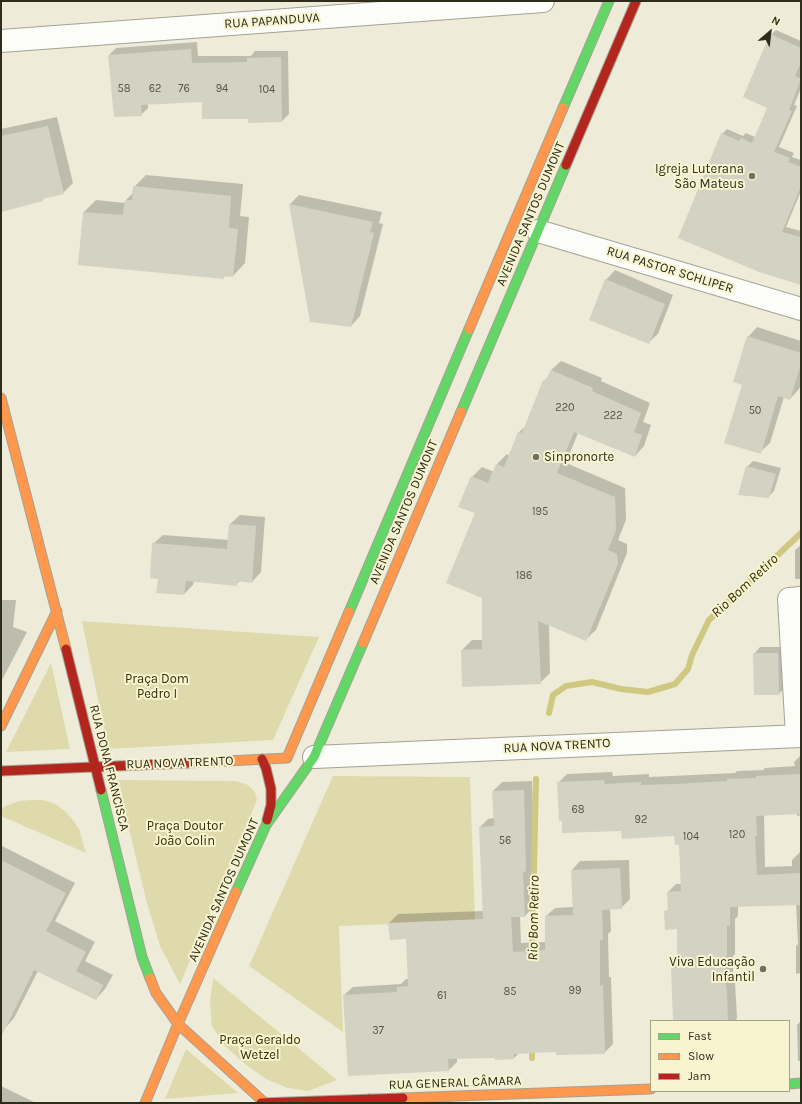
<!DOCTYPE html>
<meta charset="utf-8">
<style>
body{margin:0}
#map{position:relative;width:802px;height:1104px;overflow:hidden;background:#eeecd8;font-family:Karla,sans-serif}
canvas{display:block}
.frame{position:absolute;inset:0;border:2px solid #2d2c1d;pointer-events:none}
.legend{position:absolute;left:650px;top:1020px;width:140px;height:72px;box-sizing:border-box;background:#f7f4cf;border:1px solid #a6a488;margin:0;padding:5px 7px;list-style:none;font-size:12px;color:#2d2c1d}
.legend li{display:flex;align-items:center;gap:8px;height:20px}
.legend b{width:20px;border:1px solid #a6a488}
.north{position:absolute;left:750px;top:12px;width:40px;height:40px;-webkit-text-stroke:3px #f7f4cf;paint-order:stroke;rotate:28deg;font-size:11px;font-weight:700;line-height:16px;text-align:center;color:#2d2c1d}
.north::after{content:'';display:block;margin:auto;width:14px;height:18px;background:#2d2c1d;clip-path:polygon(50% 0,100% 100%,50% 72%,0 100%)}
</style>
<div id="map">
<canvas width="802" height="1104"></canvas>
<div class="frame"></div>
<ul class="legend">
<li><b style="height:5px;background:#63d668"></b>Fast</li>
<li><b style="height:5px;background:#ff974d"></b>Slow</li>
<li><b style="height:5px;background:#b3261e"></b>Jam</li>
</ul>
<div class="north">N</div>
</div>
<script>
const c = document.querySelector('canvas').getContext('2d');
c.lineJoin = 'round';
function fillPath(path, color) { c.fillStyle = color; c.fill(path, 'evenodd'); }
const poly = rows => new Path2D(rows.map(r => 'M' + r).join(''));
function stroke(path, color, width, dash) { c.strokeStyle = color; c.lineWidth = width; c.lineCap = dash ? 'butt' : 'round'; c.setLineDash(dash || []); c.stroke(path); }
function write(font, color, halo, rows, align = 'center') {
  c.font = font + ' Karla,sans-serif'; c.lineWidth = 4; c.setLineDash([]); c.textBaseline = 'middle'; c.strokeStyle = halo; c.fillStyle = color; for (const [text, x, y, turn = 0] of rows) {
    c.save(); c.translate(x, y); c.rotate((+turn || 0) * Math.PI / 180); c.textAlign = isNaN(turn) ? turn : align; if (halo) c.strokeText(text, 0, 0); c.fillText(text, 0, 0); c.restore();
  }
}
fillPath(poly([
 [82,621,319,637,273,740,108,749],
 [51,663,70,749,6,752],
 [333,776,470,777,475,921,339,926,343,1032,249,966],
 [117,780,236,781,248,785,255,792,257,800,180,984,160,946,147,903],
 [32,800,43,800,55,804,66,812,73,820,79,829,86,853,1,816,1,809,6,806,19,801],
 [213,978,337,1080,308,1091,288,1088,266,1079,245,1064,225,1046,212,1026,210,1002],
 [186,1049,238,1093,165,1099]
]), '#dfdaac');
fillPath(poly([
 [776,30,801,41,801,88,794,105,797,106,779,147,794,153,792,157,801,160,801,191,786,227,801,231,801,284,722,134,727,129,743,136,746,133,755,137,769,107,771,35],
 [197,42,198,56,251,56,255,51,288,51,289,114,282,121,249,118,203,101,148,104,148,108,141,115,109,55,116,48],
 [57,117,73,183,63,193,46,197,42,200,1,211,1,129],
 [146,175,243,184,240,216,249,217,245,263,233,276,226,275,223,278,79,264,84,212,96,200,125,203,126,200,134,192,134,187],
 [299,195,382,212,379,223,383,224,360,316,351,326,290,204],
 [615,270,673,295,658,334,648,343,606,280],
 [757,327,801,341,801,384,799,389,790,399,784,397,770,443,760,452,743,384,748,337],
 [561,361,602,378,601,381,650,403,643,422,651,425,644,446,635,456,578,433,566,463,625,488,626,520,618,540,627,544,627,553,596,630,586,639,549,624,550,673,540,683,462,650,472,640,483,640,483,597,476,513,472,477,482,467,494,472,497,464,507,454,510,456,519,432,526,426,544,381,549,376,551,370],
 [753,461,781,468,774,491,768,497,747,467],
 [240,515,265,517,261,572,252,582,240,581,236,584,194,581,193,585,184,594,159,578,153,544,163,535,229,540,230,524],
 [801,545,801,579,795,579,795,550],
 [1,600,16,600,13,627,27,632,1,682],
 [760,647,785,647,785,687,779,694,754,654],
 [801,755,801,815,797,816,797,813,764,814,765,867,792,866,792,860,801,851,801,973,796,974,796,946,798,944,796,904,738,906,738,916,735,919,735,954,733,956,733,972,735,982,737,1017,736,1021,674,1021,672,969,678,962,678,928,665,912,669,909,668,892,676,884,682,884,680,844,675,835,622,830,558,783,567,774,612,772,613,776,649,774,649,777,735,773,737,771,763,770,765,768,795,766,794,762],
 [532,781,535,862,531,865,533,907,525,916,520,916,521,943,546,942,546,916,555,908,573,907,572,870,580,861,629,860,630,899,621,908,610,908,611,931,608,934,609,977,611,977,613,1044,604,1053,556,1051,519,1053,514,1058,496,1057,457,1058,457,1062,449,1070,344,995,353,987,401,984,406,979,409,979,407,938,389,923,398,914,484,911,480,827,488,819,494,818,493,791,502,782],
 [2,846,75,883,55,921,95,942,85,961,113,975,105,989,96,999,38,971,14,1018,5,1028,1,1026,1,847],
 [801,1021,801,1061,798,1061,797,1025],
 [1,1086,36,1103,1,1103]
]), '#0003');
stroke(poly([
 [549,713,553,695,566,686,592,682,621,689,648,692,675,684,688,669,692,655,709,620,801,533],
 [532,958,536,779],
 [532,1047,532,1058]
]), '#cec881', 6);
fillPath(poly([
 [770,34,801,48,801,62,795,76,801,79,789,110,792,111,774,152,790,158,788,162,801,167,801,186,782,232,801,237,801,285,759,272,678,238,721,133,739,141,741,138,752,143,767,108,743,97],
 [191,49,192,63,247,62,247,58,281,57,282,122,248,123,248,119,202,119,202,102,141,105,142,116,114,117,108,55],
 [48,126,64,194,42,199,43,201,1,212,1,136],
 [133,186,231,196,229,228,238,229,233,277,224,276,224,279,78,265,83,212,123,215,125,200,132,200],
 [289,204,373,222,370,232,374,233,351,327,310,322],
 [605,279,665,304,649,344,589,320],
 [747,336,801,353,801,364,790,400,778,396,761,454,724,443,742,385,733,382],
 [551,370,593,388,592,391,641,413,634,432,642,435,635,457,574,432,557,473,615,497,616,530,608,550,617,554,618,564,586,641,538,621,541,684,462,687,461,650,482,649,482,598,446,583,475,513,458,507,471,476,488,483,496,464,504,467,518,432,522,433,543,380,545,381],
 [746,466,776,474,769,498,738,495],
 [229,524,256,526,252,583,237,581,237,586,186,581,184,595,156,593,158,579,150,578,152,543,227,549],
 [753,653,778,653,779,695,754,695],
 [801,774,801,814,756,816,757,836,755,836,757,875,801,873,801,905,730,907,730,926,727,926,727,963,725,963,725,981,727,991,728,1021,673,1021,671,968,677,968,677,929,665,930,664,911,668,911,667,892,681,891,679,845,675,845,674,836,622,839,621,831,562,833,562,821,559,821,557,782,604,780,605,784,641,782,641,785,675,784,727,781,727,779,756,778,756,776],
 [524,790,526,871,523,872,525,917,511,917,513,952,545,950,545,916,573,915,571,870,620,868,622,909,602,910,603,940,600,940,600,986,603,985,605,1054,556,1055,556,1052,514,1054,514,1059,495,1060,495,1058,448,1059,449,1071,348,1076,343,995,397,992,397,987,408,986,406,939,390,940,388,923,483,919,479,827,494,826,492,791],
 [1,860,66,893,46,931,86,952,76,971,103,985,96,1000,34,970,1,1037]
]), '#d4d2c3');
const street = poly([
 [1,41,543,1],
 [538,231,801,309],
 [797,736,789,599,801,598],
 [314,757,801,736]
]);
const fast = poly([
 [563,108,609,1],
 [461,412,566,165],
 [349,612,469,329],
 [101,790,142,957,150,978],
 [236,892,266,825,314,757,363,643],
 [789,1084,801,1083]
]);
const slow = poly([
 [469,329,563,108],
 [1,398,66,649],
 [363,643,461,412],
 [1,726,57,611],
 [187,763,287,758,349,612],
 [150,978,156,993,178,1024,265,1103],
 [403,1098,651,1089],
 [145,1103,178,1024,236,892]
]);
const jam = poly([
 [566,165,636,1],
 [66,649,101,790],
 [262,759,266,768,271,789,271,805,267,820],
 [1,771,187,763],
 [261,1103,403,1098],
 [363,1103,369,1099]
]);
stroke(street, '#a4a293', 24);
stroke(fast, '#a4a293', 11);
stroke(slow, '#a4a293', 11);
stroke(jam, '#a4a293', 11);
stroke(street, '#fcfcf9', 22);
stroke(fast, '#63d668', 9);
stroke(slow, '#ff974d', 9);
stroke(jam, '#b3261e', 9);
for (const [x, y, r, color] of [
 [752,176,4,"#716f5e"],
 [536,457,4,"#716f5e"],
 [763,969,4,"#716f5e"]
]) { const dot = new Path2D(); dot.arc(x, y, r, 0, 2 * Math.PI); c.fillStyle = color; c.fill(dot); stroke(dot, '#f7f4cf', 1.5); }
write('11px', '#575646', null, [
 ["58",124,89],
 ["62",155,89],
 ["76",184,89],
 ["94",222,89],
 ["104",267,90],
 ["220",565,408],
 ["50",755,411],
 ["222",613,416],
 ["195",540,512],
 ["186",524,576],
 ["68",578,810],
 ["92",641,820],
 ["120",737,835],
 ["104",691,837],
 ["56",505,841],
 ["99",575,991],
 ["85",510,992],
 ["61",442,996],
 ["37",378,1031]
]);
write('13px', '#2d2c1d', '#f7f4cf', [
 ["RUA PAPANDUVA",272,21,-4],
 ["AVENIDA SANTOS DUMONT",531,214,-67],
 ["RUA PASTOR SCHLIPER",670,270,17],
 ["AVENIDA SANTOS DUMONT",404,512,-67],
 ["RUA NOVA TRENTO",557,746,-3],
 ["RUA NOVA TRENTO",180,763,-2],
 ["RUA DONA FRANCISCA",109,768,76],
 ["AVENIDA SANTOS DUMONT",224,890,-66],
 ["RUA GENERAL CÂMARA",455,1083,-2]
]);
write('13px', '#2d2c1d', '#f7f4cf', [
 ["Igreja Luterana",744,169],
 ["São Mateus",744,184],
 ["Sinpronorte",544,457,"left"],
 ["Viva Educação",755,962],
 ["Infantil",755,977]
], 'right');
write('13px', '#332f06', '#f7f4cf', [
 ["Praça Dom",157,679],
 ["Pedro I",157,694],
 ["Praça Doutor",185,826],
 ["João Colin",185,841],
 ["Praça Geraldo",260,1040],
 ["Wetzel",260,1055]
]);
write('italic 14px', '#312d04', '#f7f4cf', [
 ["Rio Bom Retiro",745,586,-43],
 ["Rio Bom Retiro",534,918,-89]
]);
</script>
